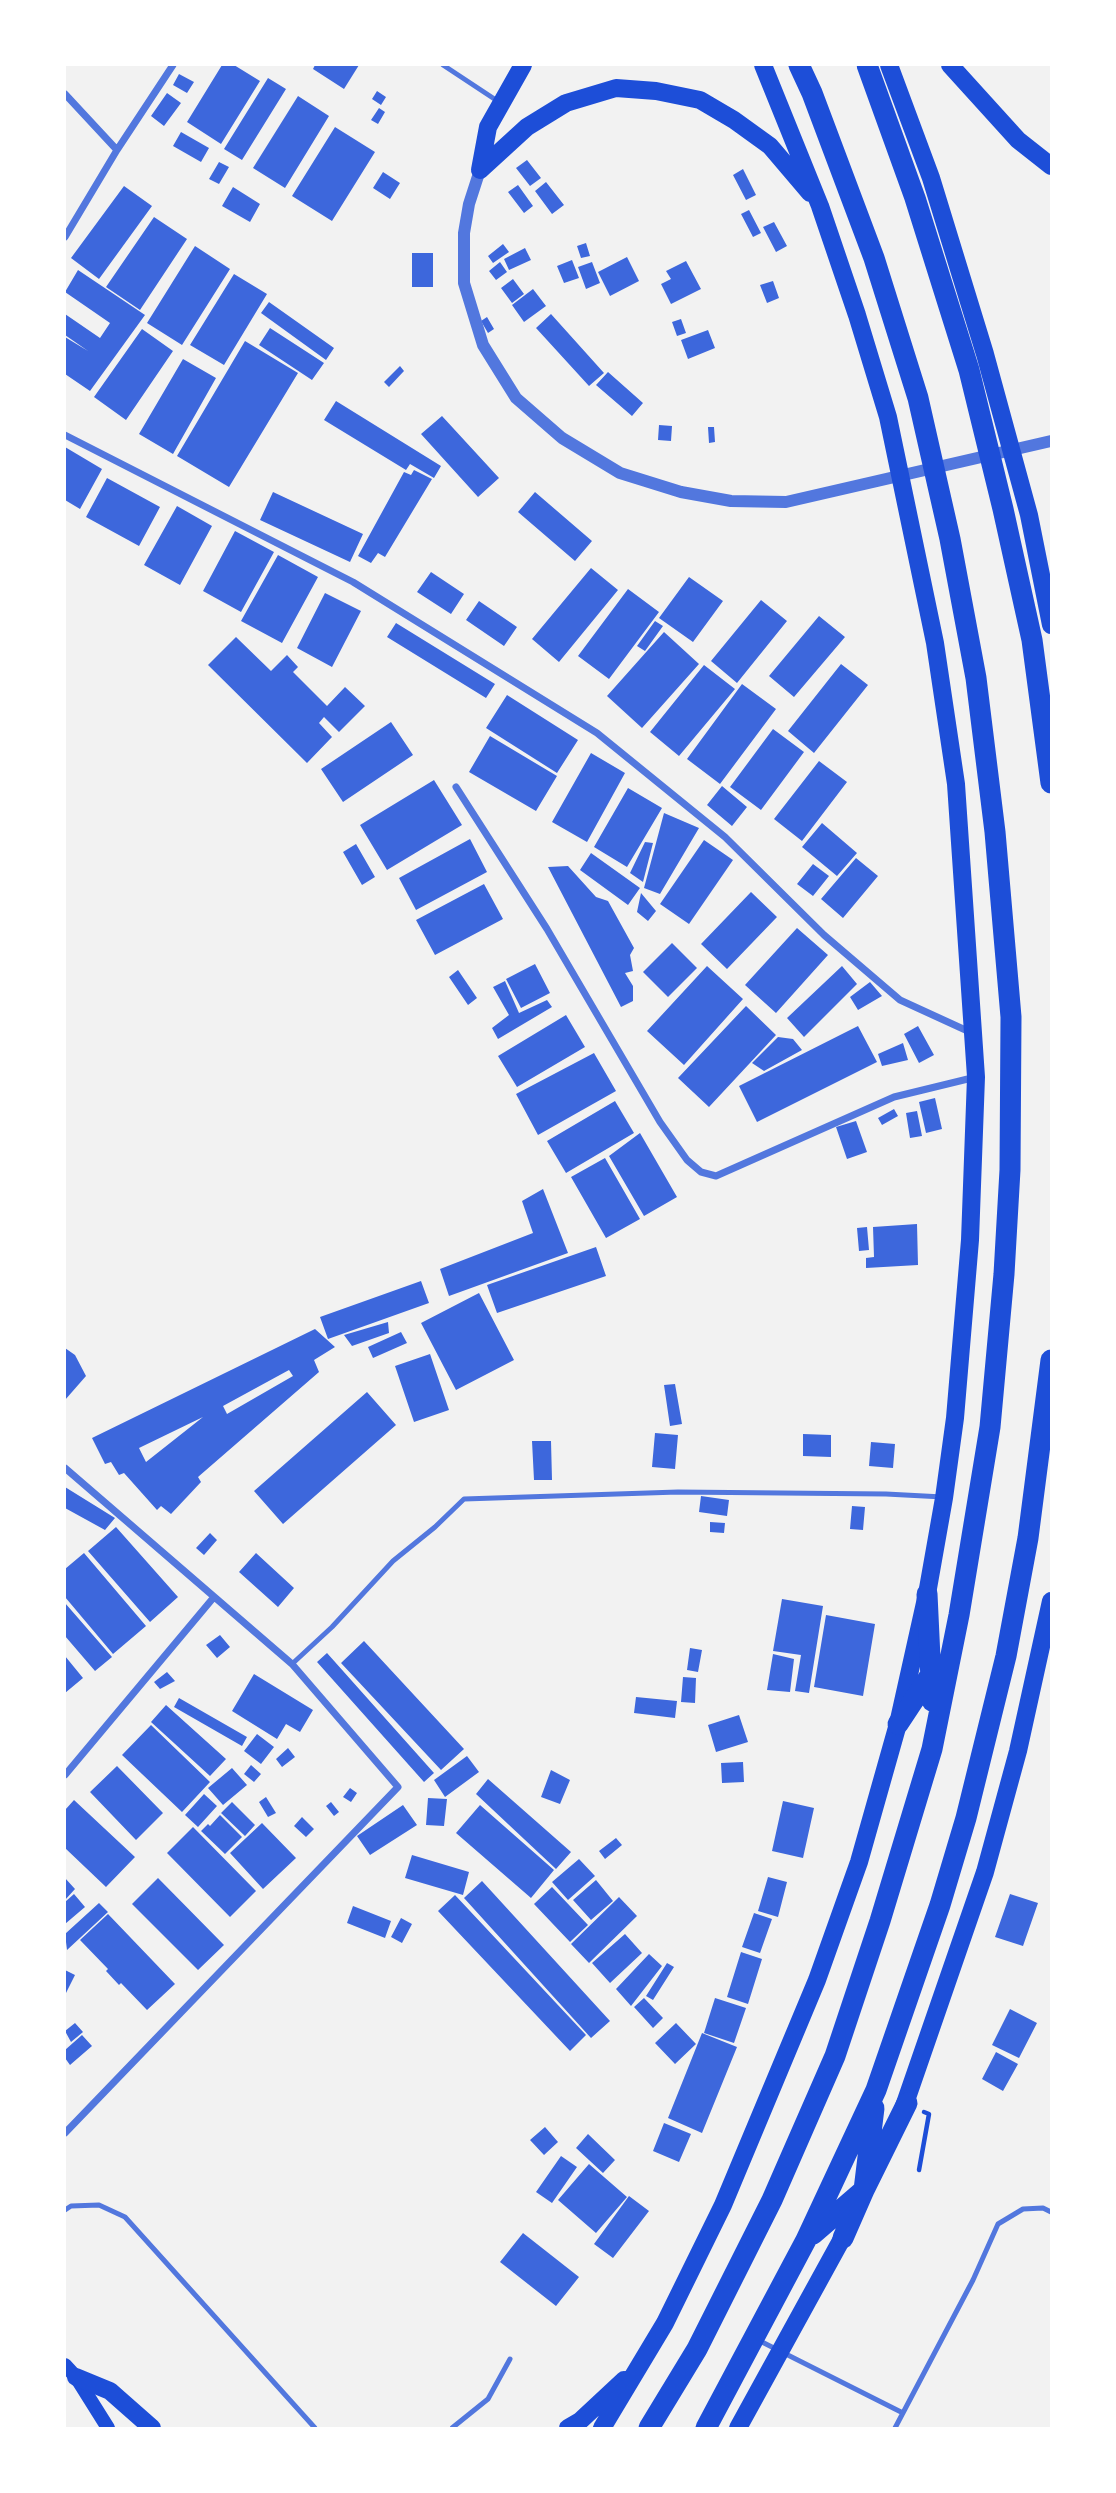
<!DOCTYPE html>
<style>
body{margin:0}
#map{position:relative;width:1116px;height:2493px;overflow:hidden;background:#f2f2f2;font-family:Mulish,sans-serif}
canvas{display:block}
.frame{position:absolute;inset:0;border:66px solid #fff;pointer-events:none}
</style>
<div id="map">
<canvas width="1116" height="2493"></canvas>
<div class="frame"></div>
</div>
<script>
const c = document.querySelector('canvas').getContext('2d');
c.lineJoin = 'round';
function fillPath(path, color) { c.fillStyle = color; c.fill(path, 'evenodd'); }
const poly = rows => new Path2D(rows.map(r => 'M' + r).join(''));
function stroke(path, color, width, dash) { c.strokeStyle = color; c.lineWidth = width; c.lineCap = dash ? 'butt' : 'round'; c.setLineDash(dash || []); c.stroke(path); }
fillPath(poly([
 [222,65,234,65,260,81,221,144,187,122],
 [315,65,359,65,344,89,313,69],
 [179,74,194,82,187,93,173,85],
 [268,78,286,89,242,160,224,149],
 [377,91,386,97,381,105,372,99],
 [167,93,181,103,164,126,151,116],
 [298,96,329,116,285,188,253,168],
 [379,108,385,112,378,124,371,120],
 [335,127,375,152,332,221,292,196],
 [181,132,209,148,201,162,173,146],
 [527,160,541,178,530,186,516,168],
 [219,162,229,167,219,184,209,179],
 [743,169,756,195,746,200,733,175],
 [383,172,400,183,390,199,373,188],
 [546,182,564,205,552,214,535,191],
 [518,185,533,206,524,213,508,192],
 [124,186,152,206,99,279,71,258],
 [233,187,260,204,250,222,222,206],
 [749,210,761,233,753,237,741,214],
 [154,217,187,239,140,310,106,287],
 [774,222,787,246,776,252,763,227],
 [586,243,590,256,581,258,577,246],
 [503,244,509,252,493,263,488,256],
 [195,246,230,269,182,345,147,323],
 [525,248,531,260,509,270,504,259],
 [412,253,433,253,433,287,412,287],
 [627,257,639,281,610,296,598,272],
 [572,260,579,278,564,283,557,266],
 [686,261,701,289,671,304,661,284,671,279,666,271],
 [500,262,507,272,496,280,489,271],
 [592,262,600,283,586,289,578,267],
 [78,270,145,315,90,391,65,374,65,337,88,351,65,335,65,314,100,338,110,323,65,292],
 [234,274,267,294,224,365,190,345],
 [513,279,524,294,512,303,501,288],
 [773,281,779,298,767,303,760,285],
 [533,289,546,306,524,322,512,305],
 [269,302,334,348,326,360,261,313],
 [551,314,604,373,589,386,536,328],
 [487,317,494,329,488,333,481,321],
 [681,319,686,333,677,336,672,322],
 [270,328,324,363,312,380,259,345],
 [142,329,173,351,126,420,94,397],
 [708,330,715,348,688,359,681,340],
 [245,341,298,373,229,487,177,456],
 [183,359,216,378,173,454,139,434],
 [400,366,404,371,389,387,384,382],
 [608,372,643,403,632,416,596,385],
 [336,401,441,466,434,478,410,464,406,470,324,420],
 [442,416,499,478,478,497,421,434],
 [659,425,672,426,671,441,658,440],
 [708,427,714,427,715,442,709,443],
 [65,447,102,469,80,509,65,500],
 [414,470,432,479,385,557,378,553,371,563,358,556,404,472,411,475],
 [107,478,160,507,139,546,86,517],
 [273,492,363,534,350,562,260,520],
 [535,492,592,541,575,561,518,512],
 [177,506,212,526,180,585,144,565],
 [235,531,274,552,241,612,203,591],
 [278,555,318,577,282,643,241,621],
 [591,568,618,590,559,662,532,639],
 [431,572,464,594,451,614,417,592],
 [689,577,723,601,693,642,659,618],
 [628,589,659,612,609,679,578,656],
 [325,593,361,611,332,667,297,648],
 [761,600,787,621,737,683,711,661],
 [479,601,517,627,504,646,466,620],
 [819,616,845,637,794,697,769,676],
 [655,621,663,626,645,651,637,646],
 [396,623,495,684,486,698,387,637],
 [664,632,699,664,642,728,607,696],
 [236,637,271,671,287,655,298,667,293,672,327,706,345,687,365,706,339,732,324,717,319,723,332,737,307,763,208,665],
 [841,664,868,685,814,753,788,731],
 [704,665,735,689,679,756,650,732],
 [742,684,776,709,720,784,687,759],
 [507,695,578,740,557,773,486,728],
 [391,722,413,755,343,802,321,769],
 [773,729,804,752,761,810,730,787],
 [490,736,557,776,536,811,469,772],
 [591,753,625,773,587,842,552,822],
 [819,761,847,782,802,841,774,819],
 [434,780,462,825,387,870,360,825],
 [722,786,747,807,732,826,707,805],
 [628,788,662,808,627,867,594,847],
 [664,813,699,828,660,894,644,888],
 [822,823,857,853,837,876,802,847],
 [470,839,487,872,416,910,399,878],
 [704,840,733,860,689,924,660,904],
 [645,842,653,843,643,882,630,873],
 [356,844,375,877,362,885,343,852],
 [591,853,640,888,628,905,580,870],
 [856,858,878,876,843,918,821,899],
 [813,864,829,876,813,896,797,884],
 [568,866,596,897,608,901,634,948,630,955,633,971,625,973,633,986,633,1001,621,1007,548,867],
 [484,884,503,919,435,955,416,920],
 [751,892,777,917,727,969,701,944],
 [641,893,656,911,648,921,637,912],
 [797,928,828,955,776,1013,745,985],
 [672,943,697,968,668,997,643,972],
 [535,964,550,993,521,1008,506,979],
 [707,966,743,999,684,1065,647,1031],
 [842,966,857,984,804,1037,787,1018],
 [458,970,477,998,468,1005,449,977],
 [505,981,519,1013,547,1000,552,1007,498,1039,492,1028,509,1015,493,987],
 [870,982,882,996,858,1010,850,997],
 [746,1006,776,1035,709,1107,678,1078],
 [566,1015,585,1047,517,1087,498,1056],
 [858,1026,877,1062,757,1122,739,1086],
 [918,1026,934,1055,919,1063,904,1034],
 [778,1037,793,1039,802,1050,764,1071,752,1063],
 [903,1043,908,1060,882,1066,878,1054],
 [594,1053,616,1091,538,1135,516,1094],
 [935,1098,942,1129,926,1133,919,1102],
 [615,1101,634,1133,566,1173,547,1141],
 [894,1109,898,1116,882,1125,878,1118],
 [917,1111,922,1136,910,1138,906,1113],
 [856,1121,867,1152,847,1159,836,1127],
 [640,1133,677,1197,644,1216,609,1156],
 [605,1158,640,1219,606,1238,571,1177],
 [543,1189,568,1253,449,1296,440,1269,533,1233,522,1201],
 [917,1224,918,1265,866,1268,866,1258,874,1257,873,1227],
 [867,1227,869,1250,859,1251,857,1228],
 [596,1247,606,1276,497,1313,487,1285],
 [421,1281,429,1303,328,1339,320,1317],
 [479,1293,514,1360,456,1390,421,1323],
 [388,1322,389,1333,352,1346,344,1335],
 [315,1329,335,1347,314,1360,319,1372,198,1477,201,1482,171,1514,161,1506,157,1510,124,1473,119,1475,111,1462,105,1464,92,1438],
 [289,1370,293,1376,227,1414,223,1406],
 [203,1417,146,1462,139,1448],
 [401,1332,407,1343,373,1358,368,1347],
 [65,1348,75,1355,86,1376,65,1400],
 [430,1354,449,1410,414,1422,395,1366],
 [675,1384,682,1424,670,1426,664,1385],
 [367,1392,396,1425,283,1524,254,1491],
 [655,1433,678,1435,675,1469,652,1467],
 [803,1434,831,1435,831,1457,803,1456],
 [532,1441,551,1441,552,1480,534,1480],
 [871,1442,895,1444,893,1468,869,1466],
 [65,1487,115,1518,105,1530,65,1508],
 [701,1496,729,1500,727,1516,699,1512],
 [852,1506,865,1507,863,1530,850,1529],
 [710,1522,725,1523,724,1533,710,1532],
 [116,1527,178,1597,150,1622,88,1551],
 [210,1533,217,1540,204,1555,196,1548],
 [84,1553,146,1626,113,1654,65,1597,65,1569],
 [256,1553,294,1588,278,1607,239,1572],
 [782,1599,823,1606,809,1693,795,1691,801,1655,773,1651],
 [65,1603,112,1657,95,1671,65,1636],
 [826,1615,875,1624,863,1696,814,1687],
 [220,1635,230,1647,217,1658,206,1645],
 [364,1641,464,1749,441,1770,341,1663],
 [690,1648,702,1650,698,1672,687,1670],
 [327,1653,434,1773,424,1782,317,1662],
 [773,1654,794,1659,790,1692,767,1690],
 [65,1656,83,1678,65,1693],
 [167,1672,175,1681,160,1689,154,1682],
 [254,1674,313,1710,300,1732,286,1724,277,1739,232,1711],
 [683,1677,696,1678,695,1703,681,1702],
 [636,1697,677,1701,675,1718,634,1713],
 [179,1698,247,1737,242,1746,174,1707],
 [166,1705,226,1759,210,1776,151,1722],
 [739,1715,748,1742,716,1752,708,1725],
 [151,1725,210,1782,182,1812,122,1755],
 [257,1734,274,1747,261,1764,244,1751],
 [288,1748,295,1757,282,1767,276,1759],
 [467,1756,479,1772,445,1797,434,1780],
 [743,1762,744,1782,722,1783,721,1763],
 [251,1765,261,1774,254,1782,244,1774],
 [117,1766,163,1813,136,1840,90,1792],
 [232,1768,247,1785,223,1805,208,1788],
 [551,1770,570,1780,560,1804,541,1797],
 [488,1779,571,1852,556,1869,476,1794],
 [350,1788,357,1793,351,1802,343,1797],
 [204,1794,217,1806,198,1827,185,1815],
 [266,1797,276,1813,268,1817,259,1802],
 [428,1798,447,1799,444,1826,426,1825],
 [74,1800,135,1857,106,1887,65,1848,65,1810],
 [783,1801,814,1808,803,1858,772,1851],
 [232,1802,255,1825,245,1836,221,1813],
 [331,1802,339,1812,334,1816,326,1806],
 [403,1805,417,1825,370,1855,357,1836],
 [480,1805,554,1870,531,1898,456,1833],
 [220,1815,242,1837,225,1854,201,1831,208,1824,210,1826],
 [302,1817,314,1829,306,1837,294,1826],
 [262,1823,296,1858,263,1889,230,1853],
 [193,1827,256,1891,230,1917,167,1853],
 [616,1838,622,1845,605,1859,599,1851],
 [412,1855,469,1872,463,1895,405,1878],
 [579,1859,595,1876,568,1900,552,1882],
 [768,1877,787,1882,778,1917,758,1911],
 [65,1878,75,1889,65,1900],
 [158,1878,224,1945,198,1970,132,1904],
 [596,1880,613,1901,591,1920,573,1900],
 [482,1881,610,2021,591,2038,464,1898],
 [552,1887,588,1925,570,1942,534,1904],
 [74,1894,85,1907,65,1924,65,1902],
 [1010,1894,1038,1903,1023,1946,995,1937],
 [455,1895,586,2035,570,2051,438,1911],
 [619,1897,637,1916,589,1963,571,1944],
 [99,1903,108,1912,67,1950,65,1934],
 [353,1906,391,1921,385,1938,347,1923],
 [754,1913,772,1919,760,1953,742,1947],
 [108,1914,175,1984,147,2010,121,1983,119,1985,106,1971,108,1969,80,1940],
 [401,1918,412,1924,402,1943,391,1937],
 [625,1934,642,1953,610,1983,592,1963],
 [741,1952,762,1959,748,2004,727,1997],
 [649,1954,662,1966,631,2006,616,1989],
 [667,1963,674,1967,653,2000,646,1996],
 [65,1970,75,1975,65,1995],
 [644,1998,663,2018,653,2028,634,2007],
 [715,1998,746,2008,734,2043,704,2033],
 [1010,2009,1037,2023,1019,2058,992,2045],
 [75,2023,83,2032,71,2042,65,2031],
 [676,2023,696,2044,675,2064,655,2043],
 [702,2033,737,2047,702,2133,668,2118],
 [82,2035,92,2046,70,2065,65,2058,65,2050],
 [996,2052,1018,2064,1003,2091,982,2079],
 [664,2123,691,2134,679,2162,653,2151],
 [545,2127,558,2142,544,2155,530,2140],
 [588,2134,615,2160,603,2173,576,2148],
 [561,2156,577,2167,552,2203,536,2192],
 [589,2164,627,2197,596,2233,558,2200],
 [629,2196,649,2211,613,2258,594,2244],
 [523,2233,579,2277,556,2306,500,2262]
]), '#3d67dc');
stroke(poly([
 [919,2170,929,2114,924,2112]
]), '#1d4ed8', 4.5);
stroke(poly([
 [443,65,499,102],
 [292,1664,332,1627,393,1561,435,1527,464,1499,678,1492,886,1494,943,1497],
 [65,2210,71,2206,99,2205,125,2217,315,2428],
 [758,2340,903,2413],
 [452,2428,488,2399,510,2359],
 [895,2428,973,2280,998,2224,1023,2209,1043,2208,1051,2212]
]), '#5277de', 5);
stroke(poly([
 [65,94,117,150],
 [65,237,117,150,173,65],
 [65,435,353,582,597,733,725,837,824,935,900,1000,972,1033],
 [456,787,547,929,660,1122,687,1160,701,1172,716,1176,894,1097,976,1077],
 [65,1468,292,1664,398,1787,65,2133],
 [65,1775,214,1597]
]), '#5277de', 7);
stroke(poly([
 [480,170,469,204,464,233,464,283,483,345,516,398,562,438,620,473,681,492,731,501,786,502,1051,441]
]), '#5277de', 12);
stroke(poly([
 [65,2365,76,2377,108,2428]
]), '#1d4ed8', 14);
stroke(poly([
 [889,65,931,178,985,354,1029,515,1051,625],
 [950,65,1018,140,1051,166],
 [480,170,527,127,566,103,616,88,656,91,700,100,734,120,770,146,810,193],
 [480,170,488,127,523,65],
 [901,2115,985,1872,1018,1751,1051,1601],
 [76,2377,110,2391,152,2428],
 [568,2428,580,2421,624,2380],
 [602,2428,665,2323,723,2205,817,1980,859,1862,898,1724,927,1594,944,1498,955,1418,970,1240,976,1077,956,784,935,643,888,417,857,315,820,206,763,65],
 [738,2428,849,2226]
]), '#1d4ed8', 18);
stroke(poly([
 [867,65,915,198,969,370,1003,509,1032,640,1051,783],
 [927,1594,932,1701],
 [898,1724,933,1671],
 [813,2234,864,2190,907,2103],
 [843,2238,864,2190,874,2108],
 [649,2428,697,2349,772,2200,835,2056,880,1921,932,1749,959,1615,990,1427,1004,1274,1010,1170,1011,1017,995,832,976,678,950,539,918,398,874,258,812,93,799,65],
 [706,2428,806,2240,876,2090,940,1905,966,1818,1006,1656,1028,1538,1051,1360]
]), '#1d4ed8', 21);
</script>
